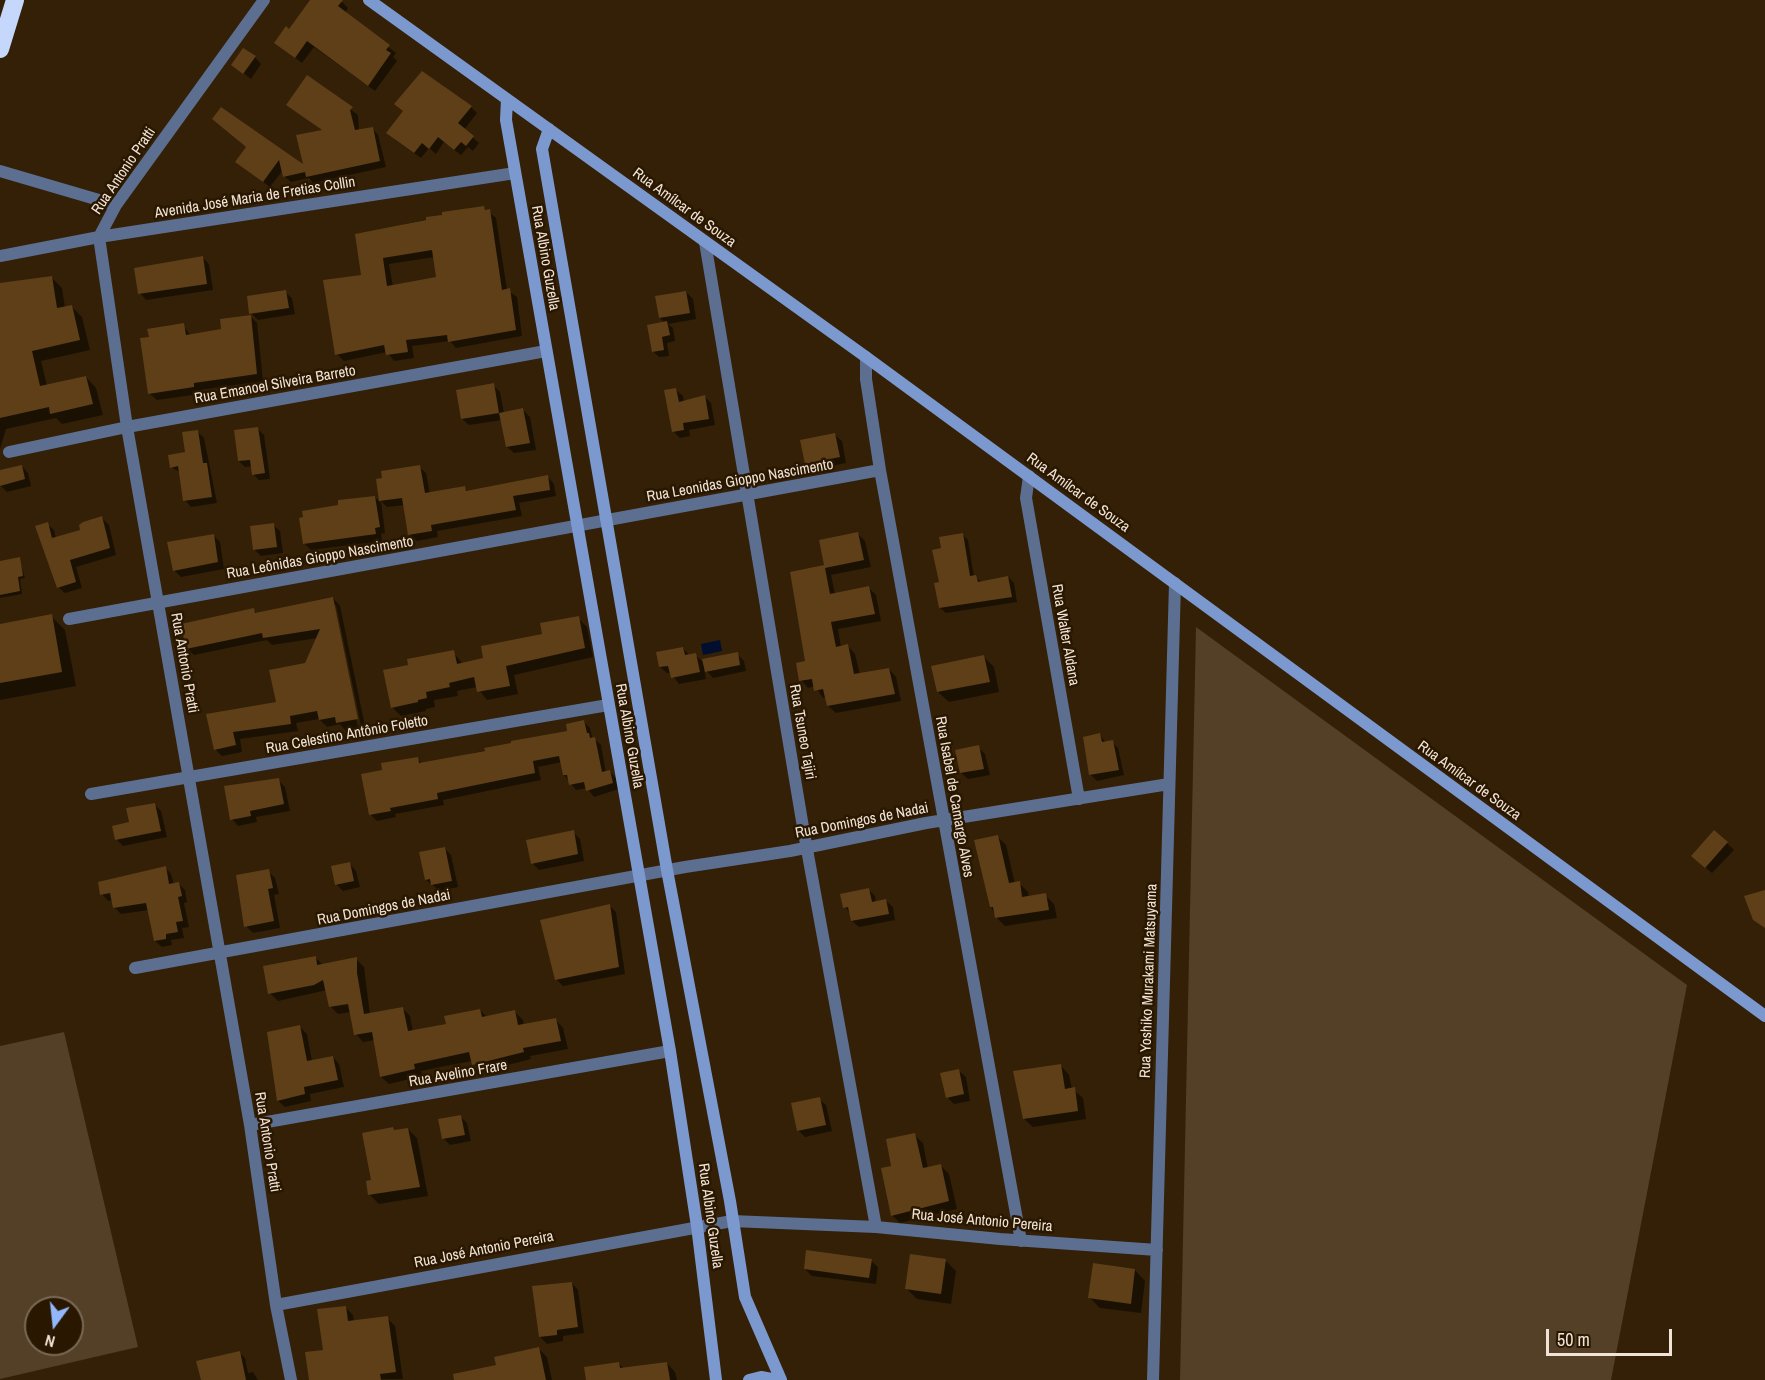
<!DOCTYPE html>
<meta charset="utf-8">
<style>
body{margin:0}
#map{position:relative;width:1765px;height:1380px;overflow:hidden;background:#332007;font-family:"Archivo Narrow",sans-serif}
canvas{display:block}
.north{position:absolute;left:24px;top:1296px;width:60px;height:60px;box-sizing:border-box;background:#291700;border:2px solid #796956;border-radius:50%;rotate:195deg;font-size:16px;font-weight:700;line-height:24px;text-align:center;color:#f1e4d6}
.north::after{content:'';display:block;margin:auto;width:21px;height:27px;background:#92b7fd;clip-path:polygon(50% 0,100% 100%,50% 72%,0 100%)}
.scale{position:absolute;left:1546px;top:1329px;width:126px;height:27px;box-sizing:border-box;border:3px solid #f1e4d6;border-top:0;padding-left:8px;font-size:18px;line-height:21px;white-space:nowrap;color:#f1e4d6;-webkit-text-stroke:4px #291700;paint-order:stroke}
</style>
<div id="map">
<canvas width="1765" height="1380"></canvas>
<div class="north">N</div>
<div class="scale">50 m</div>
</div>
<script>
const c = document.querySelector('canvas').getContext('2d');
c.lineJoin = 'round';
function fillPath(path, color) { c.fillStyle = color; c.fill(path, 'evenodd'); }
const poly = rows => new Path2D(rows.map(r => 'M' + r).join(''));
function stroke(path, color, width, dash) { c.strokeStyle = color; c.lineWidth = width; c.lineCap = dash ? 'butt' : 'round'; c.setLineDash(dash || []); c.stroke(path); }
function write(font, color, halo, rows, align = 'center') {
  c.font = font + ' "Archivo Narrow",sans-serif'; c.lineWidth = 5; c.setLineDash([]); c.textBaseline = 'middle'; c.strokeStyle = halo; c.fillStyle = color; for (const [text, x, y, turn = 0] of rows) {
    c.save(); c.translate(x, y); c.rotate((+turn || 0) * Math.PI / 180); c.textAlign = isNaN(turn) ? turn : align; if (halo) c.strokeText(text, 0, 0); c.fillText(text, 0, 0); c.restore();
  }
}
fillPath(poly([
 [1196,627,1687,985,1611,1380,1180,1380],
 [64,1032,138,1347,0,1379,0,1046],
 [36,1308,72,1308,72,1344,36,1344]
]), '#543f27');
fillPath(poly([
 [720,640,722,651,703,655,701,644]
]), '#020e2f');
fillPath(poly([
 [312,0,340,0,348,8,345,13,396,53,393,57,397,61,375,91,314,47,302,63,276,43,290,31],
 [255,57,261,64,251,79,233,65],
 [307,77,358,115,359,131,372,128,378,135,386,167,313,183,309,178,291,182,284,176,283,170,270,187,237,162,247,148,213,119,305,167,323,131,288,105],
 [471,107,477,113,464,130,479,143,473,151,468,147,461,155,444,142,436,154,429,148,421,158,394,139,404,112],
 [483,207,496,218,507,290,517,297,522,336,456,348,450,341,412,346,414,358,394,361,387,352,344,361,337,354,362,276,356,235],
 [435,257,438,279,393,287,389,264],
 [203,258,209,264,213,290,146,300,140,293],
 [51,277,62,288,65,308,71,306,82,317,90,350,41,361,47,386,86,377,96,388,103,415,62,424,56,418,6,429,0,449,0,284],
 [285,292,292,298,295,314,258,320,251,313],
 [686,292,693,299,696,319,668,324,673,328,675,341,667,343,669,356,659,357,653,351,665,323,660,318],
 [250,316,257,323,263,381,200,390,200,394,157,400,150,394,150,338,183,325,191,336,223,330],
 [493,385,500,392,504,413,523,410,530,417,536,450,514,453,507,447,502,420,469,425,462,419],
 [676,390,683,396,684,402,705,397,711,403,715,425,689,430,690,436,680,438,673,431],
 [258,429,264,435,270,479,259,480,253,474,252,466,245,467,239,461],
 [198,432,204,438,217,503,191,507,185,500,181,473,171,467,187,454],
 [835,435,842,441,846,463,813,470,806,463],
 [22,466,28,473,31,486,7,492,0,485,0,471],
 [419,467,426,473,430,494,464,488,469,492,548,477,554,484,556,496,519,503,522,516,437,531,438,537,417,541,410,535,405,505,387,507,381,501,385,533,381,534,382,541,311,550,304,543,340,507,375,497,381,503,378,481],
 [102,518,109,525,116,555,76,567,82,588,65,593,58,587,47,524,54,530,56,539,82,531],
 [273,525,280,531,283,553,261,556,254,549],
 [858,534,865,541,871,567,831,575,835,594,869,588,876,595,881,621,838,629,841,647,848,646,855,654,860,675,889,669,896,677,901,701,836,713,828,706,826,697,823,698,815,686,808,688,801,680,806,662,792,573,826,566],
 [962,534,968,540,974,577,982,582,1008,577,1014,583,1017,602,946,613,940,608,943,550],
 [213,535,220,542,224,569,181,577,174,570],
 [19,559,25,578,20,579,22,594,0,598,0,563],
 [333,598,340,606,365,726,345,730,340,724,327,727,319,719,296,723,298,731,240,739,242,752,222,756,215,749,208,715,277,704,306,665,318,638,272,645,267,640,194,655,187,648,254,610,257,614],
 [333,605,336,605,361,726,358,727],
 [51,616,65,630,76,686,0,700,0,625],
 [578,618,587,627,593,657,514,675,518,694,487,700,477,687,457,691,458,696,434,700,435,707,426,709,426,711,401,716,392,707,410,666,453,652,463,664,485,659],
 [683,648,690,656,695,655,702,661,737,654,744,661,746,671,713,678,704,668,706,679,679,684,671,673,667,673,660,667],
 [984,657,994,667,999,692,949,702,938,692],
 [584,722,590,728,592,737,601,745,606,773,610,772,616,778,619,789,594,797,587,788,576,790,564,775,562,762,538,767,541,780,443,800,444,805,395,814,396,817,377,821,371,815,384,771,417,759,423,764,569,732],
 [1100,735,1106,743,1112,742,1118,748,1124,775,1097,781,1090,774],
 [978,747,985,754,990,775,968,779,961,773],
 [278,780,285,787,290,811,256,817,257,822,238,826,232,819,225,787],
 [155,805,161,811,167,837,123,846,116,839],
 [573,832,580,839,584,861,539,870,532,863],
 [997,836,1006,845,1015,884,1019,883,1028,892,1029,897,1045,895,1054,904,1057,918,1005,926,996,917,991,907],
 [1727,843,1734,850,1712,873,1699,862],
 [445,849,451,855,458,887,440,891,426,880],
 [350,864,356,871,360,887,343,891,336,884],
 [165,867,171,874,174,885,179,884,185,890,187,902,184,903,189,927,182,928,184,938,171,940,172,945,162,947,155,941,149,910,121,914,114,907,113,900,108,901,102,894],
 [268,871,275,878,279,894,274,895,280,928,253,933,246,926],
 [868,889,875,896,876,903,886,901,893,907,895,920,859,927,852,921,850,913,845,907],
 [609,905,616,912,625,974,563,986,556,979],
 [315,957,323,965,356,959,364,967,370,1015,402,1008,410,1016,413,1032,448,1025,480,1010,487,1017,515,1012,523,1020,524,1026,556,1020,563,1028,568,1049,530,1056,531,1059,481,1072,472,1061,445,1066,421,1071,422,1076,389,1084,381,1077,375,1040,363,1042,356,1034,351,1012,338,1014,330,1006,327,990,278,1001,270,993],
 [300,1027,307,1034,312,1061,333,1057,339,1064,344,1087,310,1094,311,1101,285,1107,278,1101,268,1033],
 [1061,1066,1069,1075,1072,1089,1083,1098,1086,1119,1033,1127,1024,1119],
 [959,1071,966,1077,970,1101,954,1104,947,1097],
 [819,1099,826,1105,832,1131,805,1137,798,1130],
 [460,1116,467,1123,471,1141,450,1145,443,1138],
 [408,1129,417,1138,428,1196,379,1204,370,1195,373,1182],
 [914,1135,923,1143,928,1169,941,1166,949,1174,957,1209,900,1223,892,1215,893,1167],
 [945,1260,956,1271,951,1304,917,1299,907,1289],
 [871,1261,878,1267,876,1284,812,1276,805,1269],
 [1135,1270,1145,1281,1141,1313,1100,1308,1089,1297],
 [572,1283,578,1290,584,1333,563,1336,563,1341,547,1344,540,1337],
 [345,1307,353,1315,354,1322,387,1318,395,1326,403,1379,311,1380],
 [539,1349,547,1357,552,1380,475,1380],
 [240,1353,245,1358,248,1373,253,1372,258,1380,202,1380],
 [667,1363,675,1372,677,1380,588,1380,619,1364,624,1369]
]), '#0007');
fillPath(poly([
 [310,0,343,0,338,6,390,45,386,50,391,53,368,86,307,41,295,58,274,43,286,26,289,29],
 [243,48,256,56,243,74,231,65],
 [422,71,472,106,458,123,474,136,466,146,461,142,454,150,438,137,429,149,422,143,414,153,386,133,403,111,394,104],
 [307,75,353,107,350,110,355,130,373,127,380,161,306,177,305,172,283,177,279,160,263,182,235,162,246,147,212,119,221,107,303,164,296,135,322,130,286,105],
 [484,206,485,210,490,209,502,290,510,288,516,330,448,342,447,335,406,340,408,352,386,355,384,345,335,355,323,280,361,275,355,234,426,220,426,217,442,215,442,212],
 [432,250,436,277,387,286,383,258],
 [203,256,207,284,138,294,134,268],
 [52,276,57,308,72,305,80,340,32,351,40,386,86,376,93,404,50,414,49,407,0,418,0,283],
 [286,290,289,308,249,314,247,296],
 [686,291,690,313,659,318,655,296],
 [251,315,257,374,194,383,194,387,148,394,140,338,149,337,147,329,184,323,186,335,221,329,220,319],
 [667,321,670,335,662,337,664,350,652,352,647,325],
 [494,383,499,413,461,419,456,390],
 [676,388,679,402,705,395,709,419,683,423,684,430,672,432,664,390],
 [523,408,530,443,506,447,499,413],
 [258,427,265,473,252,475,250,460,238,461,234,430],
 [198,430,203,463,207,463,212,497,183,501,178,466,170,468,168,455,185,452,182,432],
 [835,433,840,457,805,464,800,440],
 [22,465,25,479,0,486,0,470],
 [420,465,425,493,465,486,466,491,548,475,550,490,513,496,516,510,431,525,432,531,408,535,402,498,379,501,376,479,382,478,381,471],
 [375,496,380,527,375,528,376,534,303,544,299,518,303,517,302,511,338,505,338,500],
 [102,516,110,548,70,560,76,582,57,588,35,526,48,522,52,538,80,530,79,525,83,522],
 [274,523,277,547,253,550,250,526],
 [858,532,864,560,825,568,830,594,869,586,875,614,831,622,836,647,848,644,854,674,889,668,895,694,827,706,823,689,814,691,812,679,799,681,796,663,805,661,790,572,824,565,819,540],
 [963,533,970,576,976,575,978,582,1008,576,1012,597,939,608,934,583,939,582,932,550,941,548,939,537],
 [214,534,218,562,173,571,167,542],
 [20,557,23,576,18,577,20,591,0,595,0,561],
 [333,597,358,719,336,723,335,717,319,720,317,711,290,716,291,724,233,732,236,745,214,750,206,714,276,702,269,670,305,663,320,629,263,638,262,633,186,649,181,624,254,608,255,613],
 [52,614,62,672,0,683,0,624],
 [579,616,585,648,506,666,510,686,477,692,474,677,449,683,450,687,426,692,427,698,418,700,418,702,391,708,383,670,408,665,407,659,454,650,457,664,483,658,481,646,542,634,540,623],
 [683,647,685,655,696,653,700,672,671,678,668,666,659,667,656,652],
 [738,652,740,665,705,672,702,659],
 [984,655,990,682,937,692,931,666],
 [584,720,587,733,589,733,590,738,595,737,602,772,610,770,613,783,586,791,584,782,569,785,567,775,563,775,559,756,533,761,535,773,437,793,438,799,390,808,391,811,369,815,361,774,382,770,381,763,418,757,419,763,485,751,484,748,511,743,511,741,567,731,566,724],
 [1100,733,1102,742,1113,740,1119,770,1089,775,1083,737],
 [979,745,984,769,960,773,955,750],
 [279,778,284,804,250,811,251,816,230,820,224,786],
 [155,803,161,831,115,840,112,826,129,822,126,808],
 [574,830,578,854,531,864,526,840],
 [1714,830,1728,842,1705,868,1691,856],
 [998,835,1009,883,1020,881,1022,897,1046,893,1049,910,995,918,993,907,990,907,974,840],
 [445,847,452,881,431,885,430,879,425,880,419,852],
 [350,862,354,881,335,885,331,866],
 [166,866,169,884,179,882,182,896,178,897,183,921,176,922,178,932,166,934,166,939,154,941,146,903,113,908,110,893,100,895,98,882],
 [269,869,273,888,268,889,274,921,244,927,236,875],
 [869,888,872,902,886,899,889,914,851,921,848,907,843,908,840,894],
 [1765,890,1765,928,1753,920,1744,896],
 [610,904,619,967,555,980,540,920],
 [316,956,317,965,357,957,357,973,364,1014,403,1007,408,1031,446,1024,444,1016,480,1009,482,1017,515,1010,518,1025,556,1018,561,1041,523,1048,524,1052,472,1065,469,1052,437,1059,414,1064,415,1069,380,1077,372,1032,354,1035,348,1004,329,1007,323,980,314,985,268,994,263,966],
 [300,1025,307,1061,333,1056,338,1080,304,1087,305,1094,277,1101,267,1032],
 [1061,1064,1065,1089,1075,1087,1078,1111,1023,1119,1013,1071],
 [959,1069,964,1094,946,1098,940,1073],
 [820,1097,826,1125,797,1131,791,1103],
 [461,1115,465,1135,442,1139,438,1119],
 [393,1127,394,1130,408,1128,420,1187,368,1195,366,1181,371,1180,362,1133],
 [915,1133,923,1168,941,1164,949,1201,891,1216,881,1168,891,1166,886,1139],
 [806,1250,872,1259,869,1278,804,1269],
 [910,1254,946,1259,941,1294,905,1289],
 [1093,1263,1135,1269,1131,1304,1088,1298],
 [572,1282,578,1327,557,1330,557,1335,539,1337,532,1286],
 [346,1306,348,1321,388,1316,396,1372,380,1374,381,1380,309,1380,305,1352,323,1350,317,1309],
 [539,1347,546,1380,454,1380,453,1374,496,1365,494,1357],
 [240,1351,246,1380,201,1380,196,1361],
 [619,1362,620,1368,667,1362,670,1380,586,1380,584,1367]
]), '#5e3f18');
stroke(poly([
 [264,0,116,205,99,237,127,427,250,1125,276,1305,291,1380],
 [0,171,116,205],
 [705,242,804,833,876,1227],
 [0,256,99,237,515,173],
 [866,357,866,379,880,470,1021,1241],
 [9,452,127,427,546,351],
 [1029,476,1026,498,1079,799],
 [69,619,880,470],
 [91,794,608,705],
 [135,968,685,867,790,851,926,823,1169,784],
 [250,1125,670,1051],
 [276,1305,732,1221,876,1227,1000,1239,1157,1250],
 [1153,1380,1175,583]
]), '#5c6f91', 12);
stroke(poly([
 [369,0,866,357,1765,1016],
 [507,99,506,120,670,1051,697,1226,716,1380],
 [549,129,542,149,667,870,730,1201,745,1297,781,1380],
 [749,1380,761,1377,777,1380]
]), '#7c99cf', 12);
stroke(poly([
 [0,49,15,0]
]), '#c5d7fa', 18);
write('15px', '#f1e4d6', '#291700', [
 ["Rua Antonio Pratti",124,171,-56],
 ["Avenida José Maria de Fretias Collin",255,198,-9],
 ["Rua Amílcar de Souza",684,208,36],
 ["Rua Albino Guzella",545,258,80],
 ["Rua Emanoel Silveira Barreto",275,385,-10],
 ["Rua Leonidas Gioppo Nascimento",740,481,-10],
 ["Rua Amílcar de Souza",1078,493,36],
 ["Rua Leônidas Gioppo Nascimento",320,558,-10],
 ["Rua Walter Aldana",1065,635,80],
 ["Rua Antonio Pratti",184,663,80],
 ["Rua Tsuneo Tajiri",802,732,80],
 ["Rua Celestino Antônio Foletto",347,735,-10],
 ["Rua Albino Guzella",629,736,80],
 ["Rua Amílcar de Souza",1469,781,36],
 ["Rua Isabel de Camargo Alves",954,797,80],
 ["Rua Domingos de Nadai",862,821,-11],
 ["Rua Domingos de Nadai",384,908,-11],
 ["Rua Yoshiko Murakami Matsuyama",1149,981,-88],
 ["Rua Avelino Frare",458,1074,-10],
 ["Rua Antonio Pratti",267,1142,81],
 ["Rua Albino Guzella",710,1216,82],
 ["Rua José Antonio Pereira",982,1221,5],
 ["Rua José Antonio Pereira",484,1250,-11]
]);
</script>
